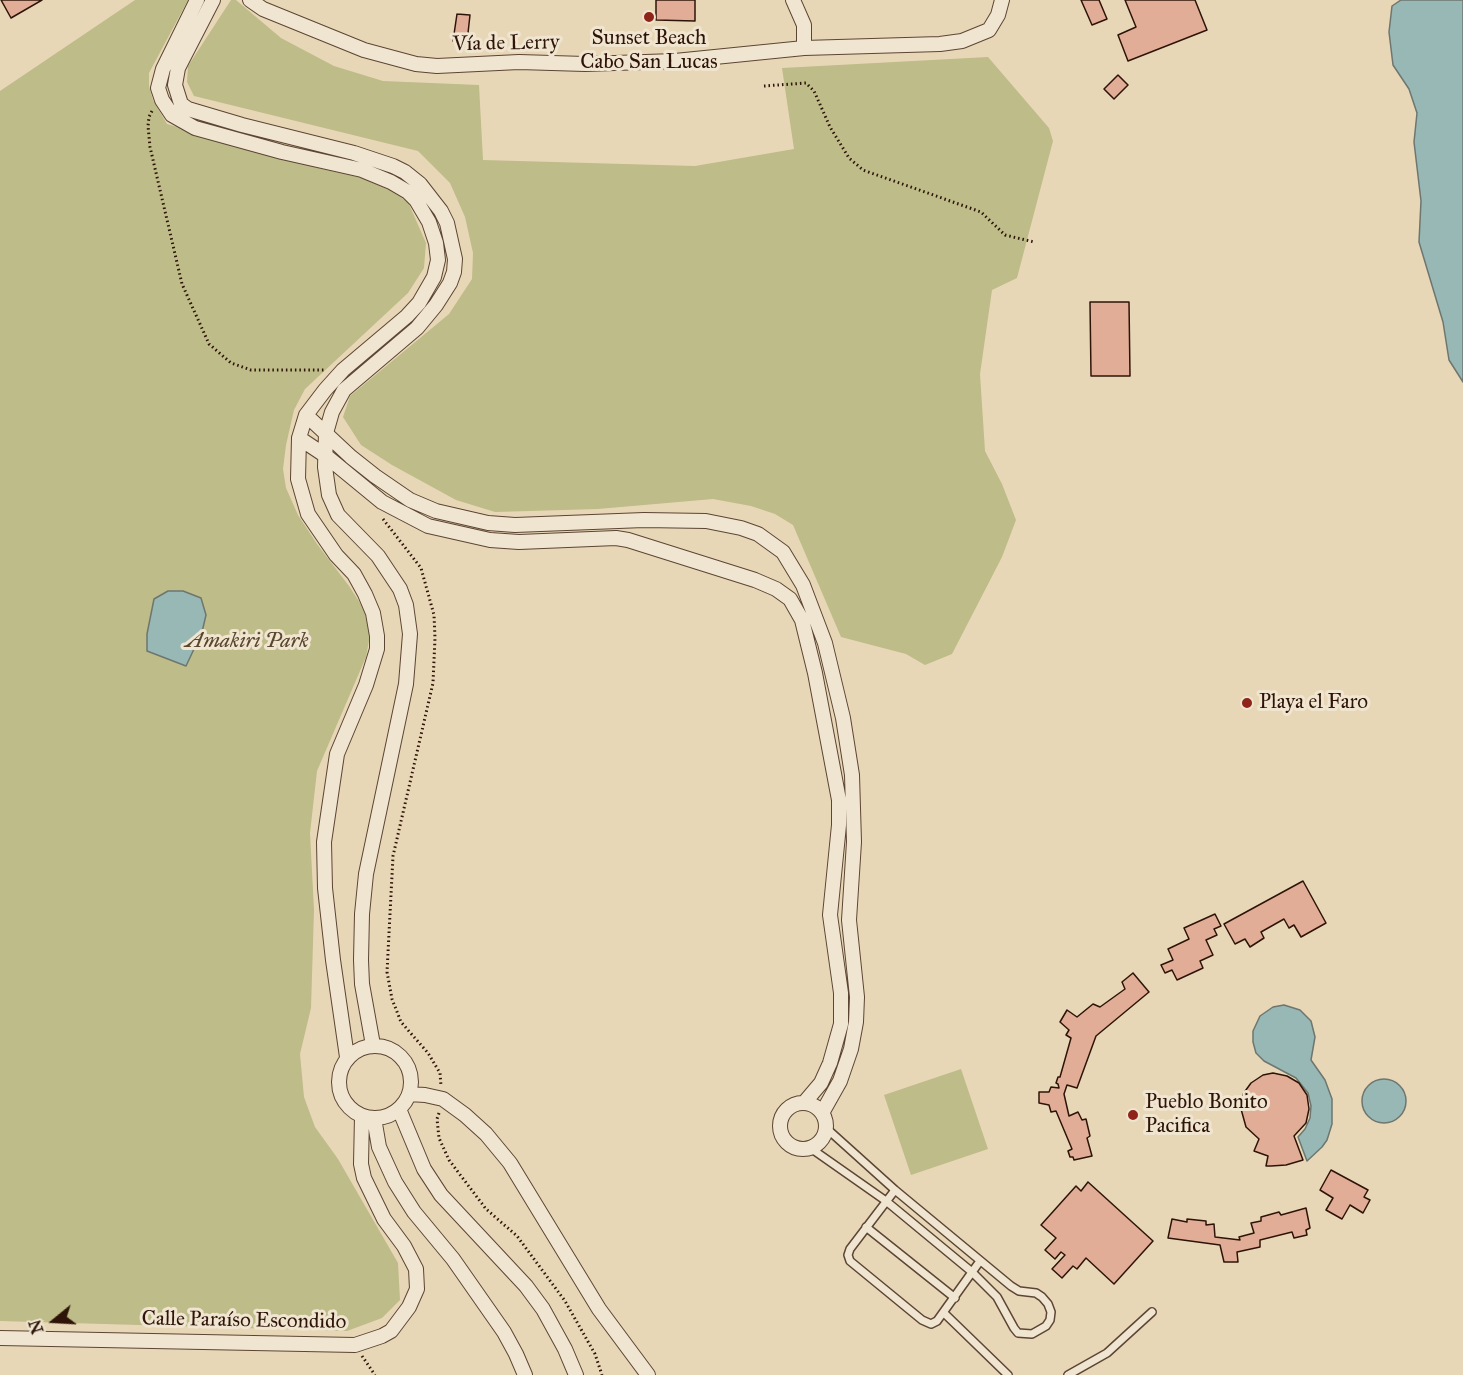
<!DOCTYPE html>
<meta charset="utf-8">
<style>
body{margin:0}
#map{position:relative;width:1463px;height:1375px;overflow:hidden;background:#e8d7b6;font-family:"IM FELL Great Primer",serif}
canvas{display:block}
.north{position:absolute;left:24px;top:1291px;width:60px;height:60px;-webkit-text-stroke:4px #f0e5d0;paint-order:stroke;rotate:252deg;font-size:16px;font-weight:700;line-height:24px;text-align:center;color:#2e1408}
.north::after{content:'';display:block;margin:auto;width:21px;height:27px;background:#2e1408;clip-path:polygon(50% 0,100% 100%,50% 72%,0 100%)}
</style>
<div id="map">
<canvas width="1463" height="1375"></canvas>
<div class="north">N</div>
</div>
<script>
const c = document.querySelector('canvas').getContext('2d');
c.lineJoin = 'round';
function fillPath(path, color) { c.fillStyle = color; c.fill(path, 'evenodd'); }
const poly = rows => new Path2D(rows.map(r => 'M' + r).join(''));
function stroke(path, color, width, dash) { c.strokeStyle = color; c.lineWidth = width; c.lineCap = dash ? 'butt' : 'round'; c.setLineDash(dash || []); c.stroke(path); }
function write(font, color, halo, rows, align = 'center') {
  c.font = font + ' "IM FELL Great Primer",serif'; c.lineWidth = 6; c.setLineDash([]); c.textBaseline = 'middle'; c.strokeStyle = halo; c.fillStyle = color; for (const [text, x, y, turn = 0] of rows) {
    c.save(); c.translate(x, y); c.rotate((+turn || 0) * Math.PI / 180); c.textAlign = isNaN(turn) ? turn : align; if (halo) c.strokeText(text, 0, 0); c.fillText(text, 0, 0); c.restore();
  }
}
fillPath(poly([
 [135,0,188,0,149,73,149,86,153,100,167,124,322,169,362,178,389,190,408,202,426,243,424,268,408,293,305,389,294,410,286,445,283,469,286,488,298,515,317,544,349,586,364,609,370,635,366,657,317,771,310,833,314,910,311,1008,300,1054,304,1097,315,1127,338,1159,398,1263,400,1300,382,1318,347,1331,0,1321,0,91],
 [231,0,236,0,281,38,334,66,383,81,479,85,483,160,695,166,794,149,782,68,988,57,1049,128,1053,141,1017,278,992,290,980,374,985,451,1002,484,1016,520,1002,557,952,654,925,665,906,654,841,637,793,525,775,514,751,506,713,499,598,509,495,512,456,500,392,465,361,445,343,417,350,396,449,314,472,279,473,253,465,217,450,183,418,151,194,96,187,82,188,66],
 [961,1069,988,1149,911,1175,884,1095]
]), '#bebc88');
const water = poly([
 [1401,0,1463,0,1463,382,1449,360,1443,322,1419,242,1421,201,1414,142,1417,113,1409,89,1393,65,1389,32,1392,6,1401,0],
 [168,591,183,591,201,598,206,615,202,632,186,666,147,651,147,634,154,599,168,591],
 [1284,1005,1300,1010,1311,1021,1315,1037,1311,1060,1325,1080,1332,1099,1332,1124,1327,1140,1322,1147,1307,1161,1298,1137,1305,1129,1310,1118,1311,1106,1308,1093,1296,1078,1264,1061,1256,1053,1253,1042,1253,1031,1260,1016,1273,1007,1284,1005],
 '1362 1101a22 22 0 1 1 44 0a22 22 0 1 1-44 0Z'
]);
fillPath(water, '#98b8b5');
stroke(water, '#6e7670', 1.5);
const building = poly([
 [1,0,42,0,11,18,1,0],
 [656,0,695,0,695,21,656,20,656,0],
 [1081,0,1099,0,1107,19,1092,25,1081,0],
 [1125,0,1195,0,1207,30,1128,61,1118,35,1136,27,1125,0],
 [457,14,470,15,467,42,453,41,457,14],
 [1118,75,1128,85,1114,99,1104,89,1118,75],
 [1090,302,1129,302,1130,376,1091,376,1090,302],
 [1303,881,1326,923,1301,937,1294,925,1289,928,1284,919,1261,932,1264,938,1250,947,1245,939,1235,944,1224,924,1303,881],
 [1215,914,1221,926,1214,929,1217,935,1206,940,1213,955,1200,961,1203,968,1177,980,1172,970,1165,973,1161,965,1173,960,1168,949,1189,939,1184,928,1215,914],
 [1133,973,1149,992,1096,1036,1077,1088,1067,1085,1064,1094,1069,1116,1078,1112,1082,1120,1086,1119,1090,1136,1087,1138,1092,1156,1074,1160,1073,1157,1070,1157,1068,1151,1072,1149,1056,1111,1051,1112,1049,1105,1039,1103,1039,1092,1049,1092,1051,1087,1059,1088,1058,1084,1056,1083,1058,1077,1060,1077,1071,1038,1066,1035,1069,1030,1060,1022,1067,1010,1077,1017,1093,1004,1100,1007,1125,989,1122,982,1133,973],
 [1273,1073,1287,1076,1299,1083,1307,1095,1309,1109,1306,1123,1294,1136,1303,1160,1286,1165,1271,1166,1266,1166,1268,1156,1254,1151,1259,1139,1246,1127,1241,1109,1243,1094,1251,1083,1263,1075,1273,1073],
 [1331,1170,1368,1190,1364,1197,1370,1200,1363,1213,1350,1205,1342,1219,1326,1210,1333,1198,1320,1190,1331,1170],
 [1088,1182,1153,1241,1114,1284,1086,1258,1077,1269,1073,1266,1062,1278,1052,1269,1065,1255,1061,1252,1055,1259,1045,1250,1056,1238,1041,1225,1076,1186,1081,1191,1088,1182],
 [1306,1208,1310,1228,1306,1230,1307,1235,1294,1238,1292,1232,1260,1240,1260,1247,1237,1252,1238,1262,1224,1262,1220,1245,1168,1238,1172,1219,1187,1222,1187,1219,1206,1221,1206,1225,1214,1224,1215,1237,1240,1240,1239,1237,1254,1233,1251,1223,1261,1221,1261,1217,1279,1212,1281,1215,1306,1208]
]);
fillPath(building, '#e2ad96');
stroke(building, '#2e1408', 1.5);
const lane = poly([
 [809,1147,886,1201,972,1272,997,1297,1014,1328,1018,1333,1032,1334,1046,1326,1050,1320,1051,1312,1048,1304,1042,1297,1036,1293,1019,1291,1011,1286,895,1190,825,1127],
 [895,1190,850,1249,848,1255,850,1261,922,1320,931,1324,937,1321,980,1261],
 [866,1227,955,1298],
 [944,1313,1008,1375],
 [1068,1375,1107,1353,1152,1312]
]);
const street = poly([
 [197,0,163,69,158,88,162,100,172,115,195,128,282,152,362,170,391,182,408,192,416,200,429,222,436,243,438,260,434,277,419,303,407,316,343,370,325,390,306,415,299,438,298,479,308,514,336,555,354,574,365,594,373,613,377,636,377,649,366,685,337,754,324,842,325,888,333,960,347,1057],
 [213,0,178,68,175,85,181,104,188,109,242,125,354,153,393,166,405,172,420,184,441,211,447,223,455,259,454,272,450,283,436,305,417,328,344,390,332,412,326,433,325,467,329,495,338,515,378,556,400,589,406,605,410,634,406,684,366,874,362,914,361,960,362,984,373,1045],
 [250,0,263,9,364,50,416,64,437,66,519,62,585,64,675,61,804,48,940,44,962,41,989,30,998,15,1002,0],
 [793,0,804,25,804,48],
 [306,415,351,457,375,476,410,500,436,511,488,523,515,525,644,520,706,521,741,528,758,534,783,552,803,585,825,643,843,718,852,775,854,842,849,920,857,997,856,1022,851,1049,840,1081,822,1113],
 [299,438,326,456,382,502,428,526,490,540,519,542,616,538,628,540,755,580,776,589,790,599,802,620,815,673,839,800,839,825,830,915,841,993,841,1024,830,1063,821,1083,804,1103],
 '339 1082a36 36 0 1 1 72 0a36 36 0 1 1-72 0Z',
 [409,1094,425,1095,443,1099,465,1115,486,1134,510,1163,599,1309,648,1375],
 '780 1126a23 23 0 1 1 46 0a23 23 0 1 1-46 0Z',
 [399,1109,424,1169,441,1195,526,1286,543,1309,565,1349,576,1375],
 [374,1118,379,1147,395,1182,414,1212,453,1259,504,1332,516,1354,525,1375],
 [0,1338,355,1345,382,1336,391,1331,409,1307,417,1289,416,1269,404,1246,384,1219,364,1178,361,1164,362,1116]
]);
stroke(lane, '#5c4534', 10);
stroke(street, '#5c4534', 16);
stroke(poly([
 [764,86,806,83,814,91,830,127,849,158,863,170,981,212,1005,235,1034,242],
 [152,111,149,117,148,126,150,147,182,284,209,344,231,363,251,370,326,370],
 [383,519,421,568,434,615,435,638,433,683,393,856,387,972,392,999,401,1022,428,1053,440,1073,441,1086],
 [439,1113,437,1119,439,1138,449,1160,486,1209,517,1236,565,1301,595,1354,602,1375],
 [362,1356,375,1375]
]), '#2e1408', 3, [1.5, 3]);
stroke(lane, '#f0e5d0', 7);
stroke(street, '#f0e5d0', 14);
for (const [x, y, r, color] of [
 [649,17,6,"#8f2418"],
 [1247,703,6,"#8f2418"],
 [1133,1115,6,"#8f2418"]
]) { const dot = new Path2D(); dot.arc(x, y, r, 0, 2 * Math.PI); c.fillStyle = color; c.fill(dot); stroke(dot, '#f0e5d0', 2); }
write('21px', '#2e1408', '#f0e5d0', [
 ["Sunset Beach",649,39,"center"],
 ["Cabo San Lucas",649,63,"center"],
 ["Playa el Faro",1259,703],
 ["Pueblo Bonito",1145,1103],
 ["Pacifica",1145,1127]
], 'left');
write('21px', '#2e1408', '#f0e5d0', [
 ["Vía de Lerry",506,44,-1],
 ["Calle Paraíso Escondido",244,1321,1]
]);
write('italic 21px', '#59462e', '#f0e5d0', [
 ["Amakiri Park",247,642]
]);
</script>
